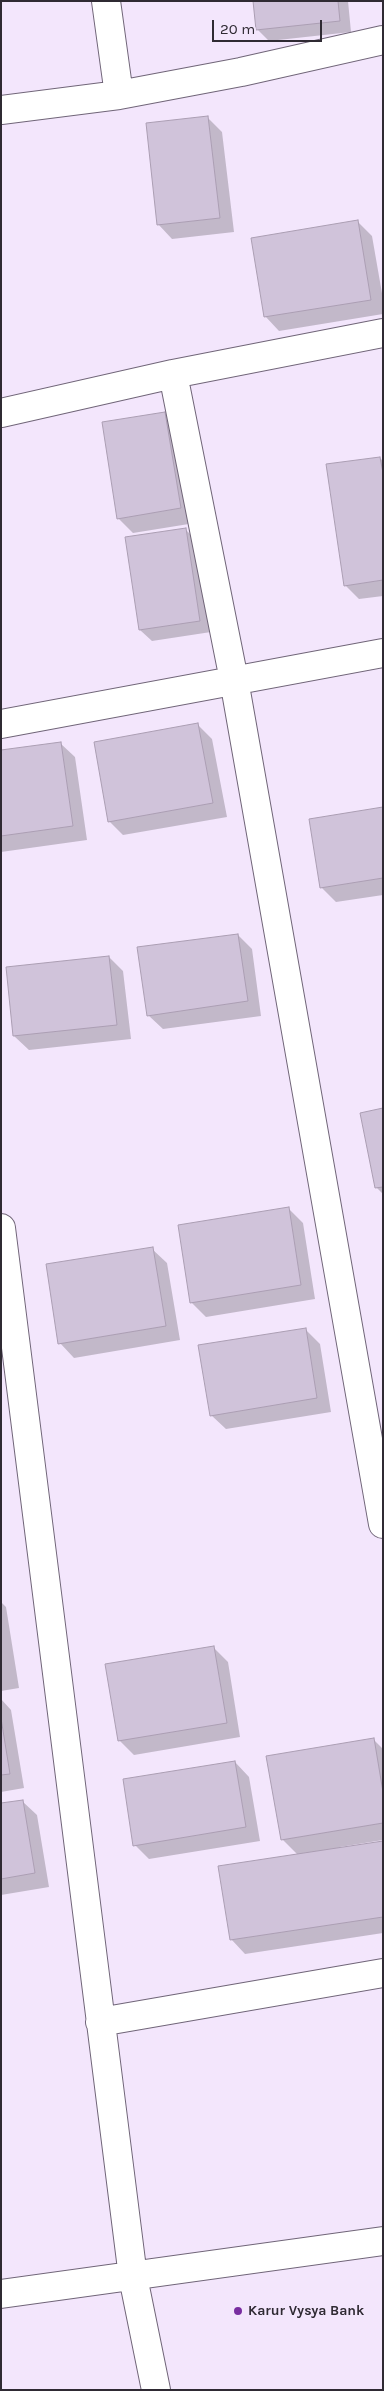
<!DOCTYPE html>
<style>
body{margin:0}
#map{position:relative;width:384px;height:2391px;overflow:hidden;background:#f3e6fc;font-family:Karla,sans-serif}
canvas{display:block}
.frame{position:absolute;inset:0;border:2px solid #2f2a33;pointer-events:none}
.scale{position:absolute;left:212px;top:20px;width:110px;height:22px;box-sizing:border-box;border:2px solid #2f2a33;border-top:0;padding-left:6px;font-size:15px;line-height:18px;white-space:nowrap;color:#2f2a33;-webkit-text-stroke:4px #f3e6fc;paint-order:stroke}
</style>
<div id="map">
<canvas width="384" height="2391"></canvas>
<div class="frame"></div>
<div class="scale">20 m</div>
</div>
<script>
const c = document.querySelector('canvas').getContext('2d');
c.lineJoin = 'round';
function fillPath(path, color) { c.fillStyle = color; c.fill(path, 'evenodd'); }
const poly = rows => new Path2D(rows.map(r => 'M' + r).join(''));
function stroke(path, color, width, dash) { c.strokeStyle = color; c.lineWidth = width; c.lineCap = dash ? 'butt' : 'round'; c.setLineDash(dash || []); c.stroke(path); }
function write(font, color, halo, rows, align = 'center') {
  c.font = font + ' Karla,sans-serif'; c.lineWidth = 4.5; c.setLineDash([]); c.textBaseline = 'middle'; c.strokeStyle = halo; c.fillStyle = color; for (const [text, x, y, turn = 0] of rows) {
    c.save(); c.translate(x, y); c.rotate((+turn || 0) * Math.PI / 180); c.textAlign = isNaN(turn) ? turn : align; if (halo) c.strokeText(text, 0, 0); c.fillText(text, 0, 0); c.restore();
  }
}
fillPath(poly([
 [255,1,348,1,351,32,269,41,258,30],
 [208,118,222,132,234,232,172,239,158,224],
 [358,222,372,236,383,299,383,314,279,331,265,316],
 [165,414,179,428,195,523,133,533,118,518],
 [380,458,383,461,383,596,359,599,345,585],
 [185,529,197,541,211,632,152,641,140,630],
 [198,725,212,739,227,817,123,835,109,821],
 [60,743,75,757,87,840,1,852,1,751],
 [383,808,383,895,336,902,322,888],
 [238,935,252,949,261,1016,163,1029,148,1015],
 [109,957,123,971,131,1039,29,1050,14,1036],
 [383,1110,383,1194,376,1187],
 [288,1208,303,1223,315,1299,206,1317,191,1302],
 [152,1249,167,1263,180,1340,74,1358,60,1343],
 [305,1329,320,1344,331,1412,226,1429,211,1415],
 [1,1602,6,1607,19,1688,1,1691],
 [213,1647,228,1662,240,1737,134,1755,119,1740],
 [1,1699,11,1710,24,1788,1,1792],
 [373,1739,383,1749,383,1840,340,1847,340,1849,383,1843,383,1933,245,1954,231,1939,298,1855,282,1839],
 [235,1762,249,1777,260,1841,149,1859,135,1845],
 [22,1801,37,1815,49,1887,1,1895,1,1804]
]), '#0003');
const building = poly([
 [253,1,338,1,340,21,256,30,253,1],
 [208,116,220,218,157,225,146,123,208,116],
 [358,220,371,300,264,317,251,238,358,220],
 [165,412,181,508,117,519,102,422,165,412],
 [380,457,383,473,383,580,344,586,326,464,380,457],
 [186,528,200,621,139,630,125,537,186,528],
 [198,723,213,803,108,822,94,742,198,723],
 [61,742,73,826,1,836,1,750,61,742],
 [383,807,383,878,320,888,309,819,383,807],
 [238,934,248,1001,147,1016,137,947,238,934],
 [109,956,117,1025,13,1036,6,967,109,956],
 [383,1108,383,1187,375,1188,360,1113,383,1108],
 [289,1207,301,1285,190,1303,178,1225,289,1207],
 [153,1247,166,1326,58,1344,46,1264,153,1247],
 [306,1328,317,1398,210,1416,198,1345,306,1328],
 [214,1646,227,1723,118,1741,105,1664,214,1646],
 [1,1718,10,1774,1,1775,1,1718],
 [374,1738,383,1792,383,1823,281,1840,266,1756,374,1738],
 [235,1761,246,1827,133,1846,123,1779,235,1761],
 [23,1800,35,1873,1,1879,1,1803,23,1800],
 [383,1841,383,1917,230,1940,218,1866,383,1841]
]);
fillPath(building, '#d0c3da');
stroke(building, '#ab9eb3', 1);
const minor = poly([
 [106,1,119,95],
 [1,110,119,95,241,72,383,40],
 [173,374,234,680,383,1524],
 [1,413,173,374,383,333],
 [1,724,383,653],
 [1,1228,133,2277,156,2390],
 [100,2022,383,1973],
 [1,2294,383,2241]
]);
stroke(minor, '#706578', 30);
stroke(minor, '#fff', 28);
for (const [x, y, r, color] of [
 [238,2311,5,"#782da0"]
]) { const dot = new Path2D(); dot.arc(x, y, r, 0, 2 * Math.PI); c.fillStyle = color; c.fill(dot); stroke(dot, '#f3e6fc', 2); }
write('bold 14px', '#2f2a33', '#f3e6fc', [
 ["Karur Vysya Bank",248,2311]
], 'left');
</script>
